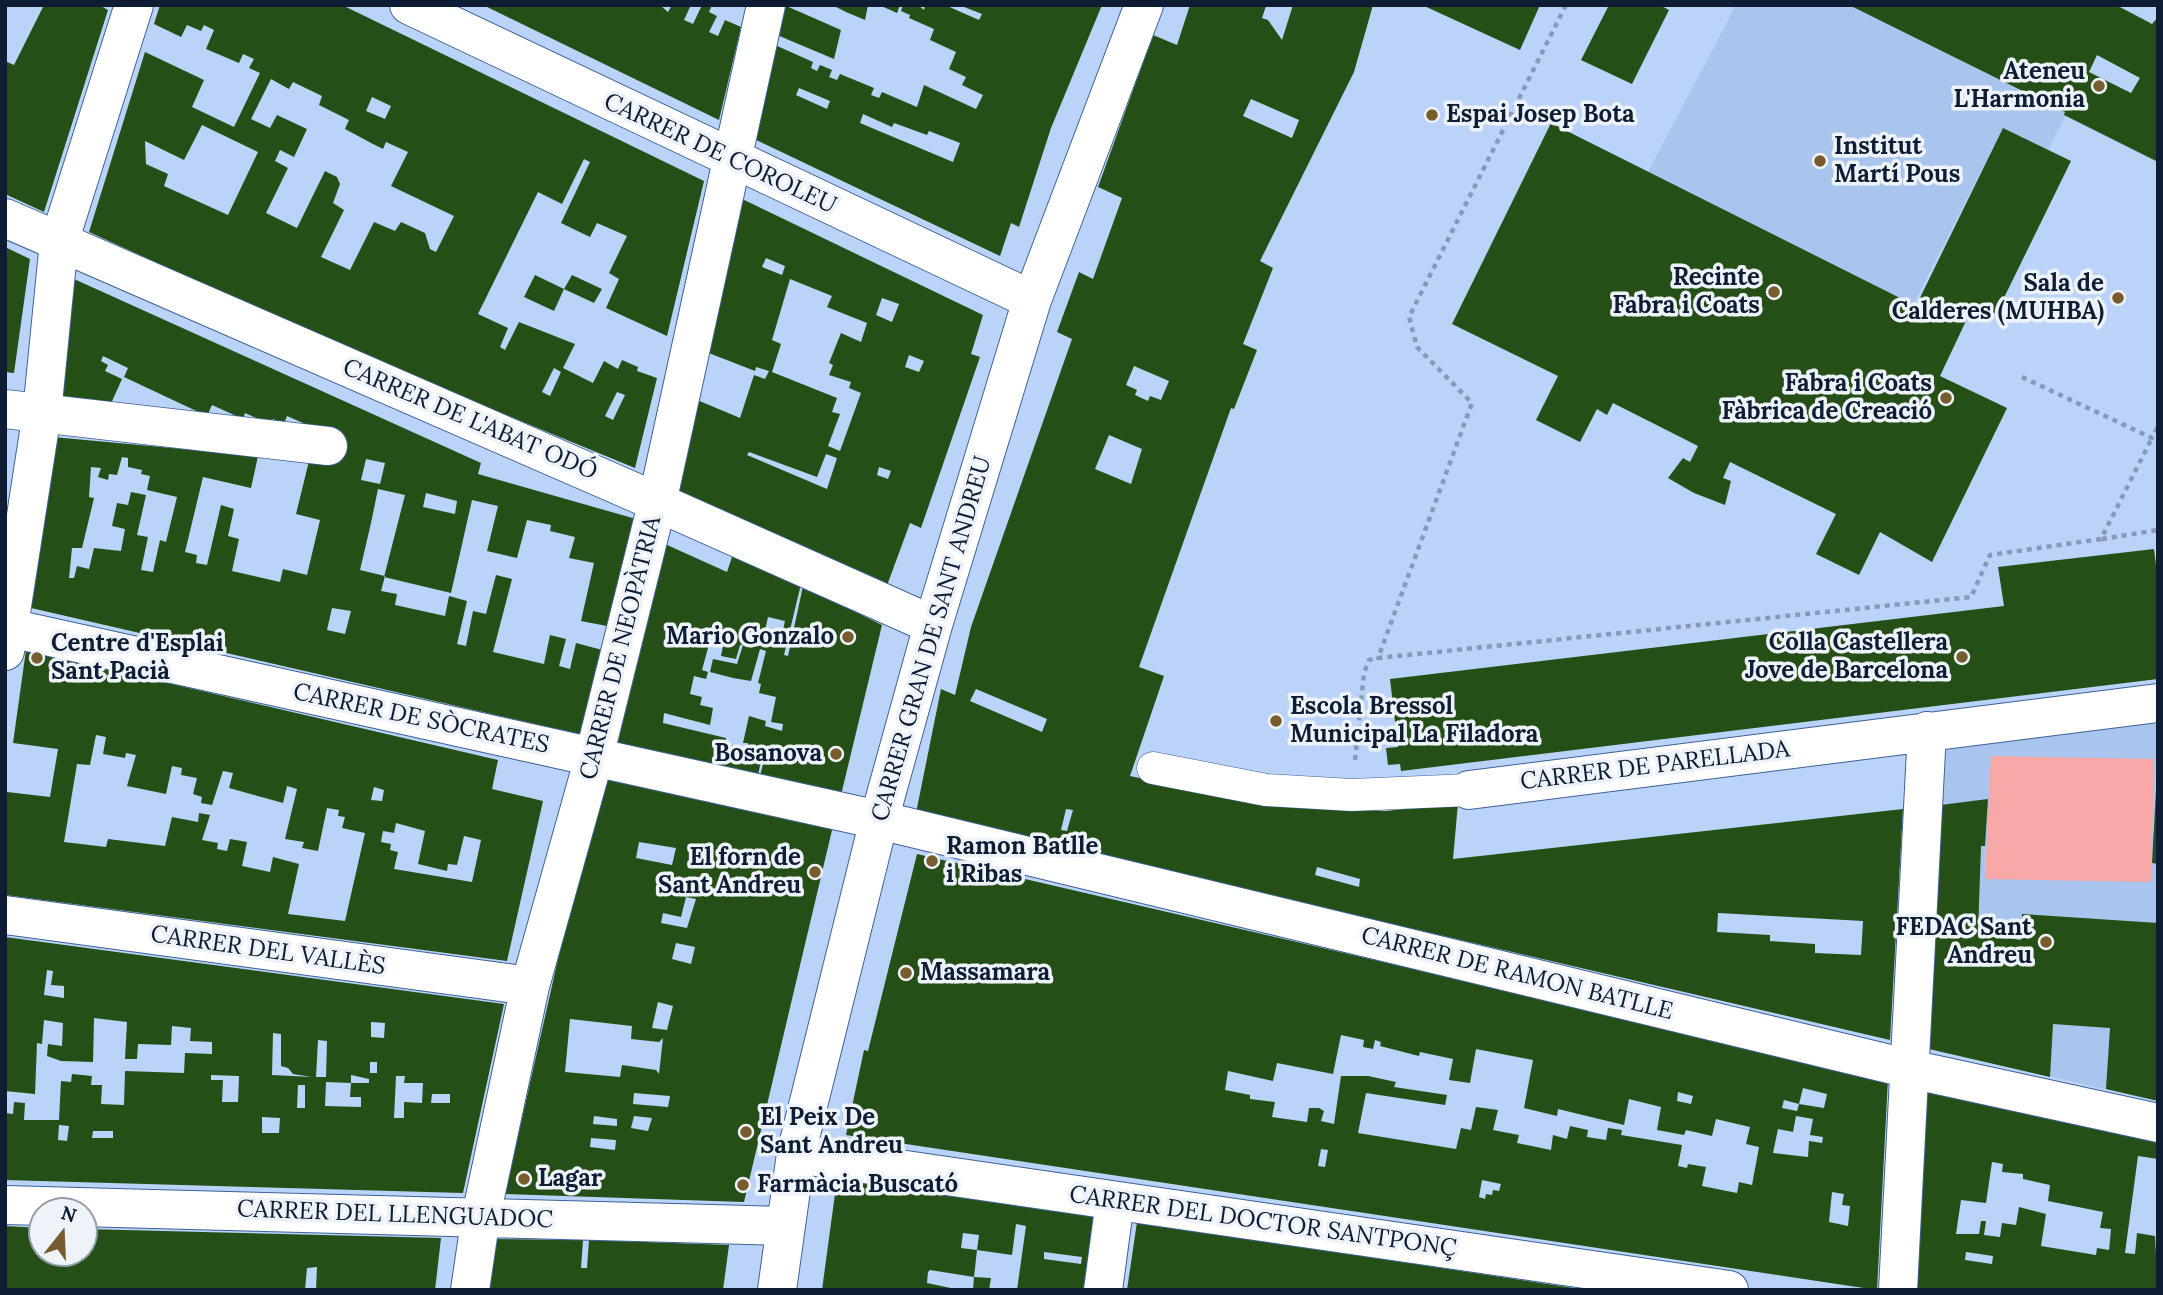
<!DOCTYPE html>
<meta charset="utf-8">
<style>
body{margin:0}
#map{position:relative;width:2163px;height:1295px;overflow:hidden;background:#bbd3f8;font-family:Lora,serif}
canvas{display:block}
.frame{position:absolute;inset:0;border:7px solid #0e1d33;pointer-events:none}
.north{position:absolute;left:28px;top:1197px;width:70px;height:70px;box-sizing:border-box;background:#eef2f9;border:2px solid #949daa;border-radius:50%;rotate:18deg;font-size:19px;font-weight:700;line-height:28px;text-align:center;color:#0e1d33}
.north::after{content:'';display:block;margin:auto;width:24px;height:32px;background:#775c2e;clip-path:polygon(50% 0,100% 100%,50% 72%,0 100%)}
</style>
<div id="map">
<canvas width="2163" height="1295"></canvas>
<div class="frame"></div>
<div class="north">N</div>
</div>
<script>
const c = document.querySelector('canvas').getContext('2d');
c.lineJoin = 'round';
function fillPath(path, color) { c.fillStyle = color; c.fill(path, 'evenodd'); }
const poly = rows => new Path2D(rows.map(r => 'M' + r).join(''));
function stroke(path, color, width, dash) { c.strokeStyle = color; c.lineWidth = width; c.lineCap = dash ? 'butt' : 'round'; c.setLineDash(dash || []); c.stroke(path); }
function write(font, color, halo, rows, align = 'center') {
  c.font = font + ' Lora,serif'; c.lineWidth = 7; c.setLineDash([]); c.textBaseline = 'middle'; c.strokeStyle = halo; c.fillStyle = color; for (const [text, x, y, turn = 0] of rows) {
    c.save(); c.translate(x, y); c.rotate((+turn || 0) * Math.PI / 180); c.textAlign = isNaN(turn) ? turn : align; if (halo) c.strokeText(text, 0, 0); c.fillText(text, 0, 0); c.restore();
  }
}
fillPath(poly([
 [1736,5,2117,5,2150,22,2144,33,2115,20,2048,150,2003,128,1913,305,1648,172],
 [2158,718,2153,834,2158,835,2158,1101,1929,1049,1946,743]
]), '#aac5ed');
fillPath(poly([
 [1991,756,2154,759,2151,882,1985,879]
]), '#f9a8a8');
fillPath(poly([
 [44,5,99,5,108,10,44,212,5,194,5,61,14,65],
 [160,5,342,5,704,181,667,336,606,308,619,279,609,273,627,236,597,223,590,237,561,223,590,162,584,159,562,204,538,192,478,314,508,328,500,347,505,350,519,322,575,344,563,368,593,383,604,361,618,369,622,360,638,367,637,371,657,378,635,468,353,352,89,232,145,52,204,80,192,107,234,127,260,73,249,68,254,59,243,54,239,63,206,49,214,30,204,25,201,31,187,25,181,37,154,24],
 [271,79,289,89,293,82,322,96,319,105,349,120,345,129,373,144,383,149,386,142,408,152,391,186,454,216,436,252,430,249,425,233,401,222,395,231,374,222,350,270,321,257,344,210,333,203,340,184,337,177,325,171,297,228,266,213,288,168,275,161,280,150,294,157,307,129,277,115,270,128,251,119],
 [372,97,391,106,385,119,366,111],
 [202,125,258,152,228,215,164,186,168,174,146,164,145,141,184,160],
 [554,368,561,372,550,396,542,392],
 [617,392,625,395,613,420,605,416],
 [483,5,660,5,668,12,672,5,691,5,684,20,693,24,702,5,712,5,709,12,717,16,709,32,718,36,725,20,741,27,719,120],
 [784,5,841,30,834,59,777,35],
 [832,5,868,5,865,20,846,12],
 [879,5,900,5,897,13],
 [903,5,918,5,924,10,925,5,945,5,979,20,982,14,959,5,1102,5,1051,128,1019,227,1011,223,1000,256,752,138,775,45,813,62,811,68,817,71,820,65,832,70,829,77,837,80,840,74,874,88,871,95,879,98,882,92,917,107,924,85,976,109,983,95,962,85,966,77,949,69,956,52,930,40,934,29,909,18,910,15,901,11],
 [799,88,830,101,827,109,796,95],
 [863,114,892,127,894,123,927,135,929,131,960,143,953,162,860,123],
 [1190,5,1279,5,1266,6,1262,18,1268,20,1282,40,1293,5,1373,5,1354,72,1260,261,1273,268,1243,344,1257,350,1234,409,1231,408,1139,667,1164,676,1130,776,1268,805,1386,811,1458,803,1453,859,1903,809,1890,1040,916,813,941,689,955,695,971,627,1072,339,1057,332,1079,272,1093,279,1122,198,1098,187,1153,35,1177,45],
 [1251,99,1299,120,1292,138,1243,116],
 [1134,366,1169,381,1161,400,1150,396,1148,401,1135,395,1137,390,1126,385],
 [1109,435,1142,449,1131,484,1095,469],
 [976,689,1047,719,1042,732,970,701],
 [1066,809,1073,810,1067,831,1061,830],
 [1317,867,1360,879,1359,887,1315,875],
 [1718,913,1863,921,1861,955,1815,953,1815,944,1770,941,1770,935,1717,932],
 [1422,5,1540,5,1520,50],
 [1609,5,1660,5,1669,10,1632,84,1581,60],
 [1849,5,2116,5,2152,24,2158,17,2158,162,2064,115,2065,112],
 [2097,55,2140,78,2131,93,2089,72],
 [1551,123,1916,306,2003,128,2071,161,1996,314,1974,304,1940,376,2007,408,1932,562,1880,532,1859,575,1816,554,1836,514,1730,462,1723,478,1731,481,1725,505,1694,493,1668,478,1683,458,1690,462,1698,446,1613,403,1607,415,1597,409,1580,442,1536,420,1558,376,1452,324],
 [738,197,983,315,971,354,980,357,921,528,910,523,885,591,668,489,690,397,740,418,754,375,765,379,769,371,756,367,755,371,701,350],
 [766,258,785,266,782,275,762,267],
 [790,279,832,296,827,307,867,323,861,342,841,333,829,363,833,365,829,375,851,382,849,388,861,393,840,451,828,446,840,414,832,412,837,398,772,372,781,344,772,340],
 [882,298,899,304,892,322,876,315],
 [909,355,924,361,919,372,905,367],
 [749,452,817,477,826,454,837,458,827,489,747,455],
 [879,467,891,471,888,479,877,475],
 [5,247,30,259,14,373,5,372],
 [535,275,564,289,554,311,524,297],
 [572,275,602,289,594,303,564,289],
 [74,279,481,463,478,474,636,519,612,627,581,621,594,563,569,558,575,537,550,531,551,525,527,520,517,558,487,551,498,506,472,500,451,593,384,577,405,495,378,489,371,523,360,570,385,576,381,591,397,594,395,605,445,616,449,596,467,601,457,644,466,646,473,611,486,614,496,575,512,579,493,652,544,664,550,635,566,639,559,666,570,669,576,643,606,651,587,736,31,608,53,437,258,456,251,488,203,477,185,552,197,555,196,563,207,565,221,505,234,509,228,536,239,539,232,571,280,582,283,569,307,575,320,520,296,514,309,461,303,423,287,416,284,424,273,419,270,424,245,413,243,419,212,405,207,416,124,377,128,368,103,356,101,361,108,365,105,371,122,379,109,408,57,404],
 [122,457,128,458,128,467,142,470,141,474,150,476,147,490,177,497,166,542,160,540,153,572,141,570,148,537,137,535,146,495,131,492,128,505,117,503,112,526,125,529,121,551,94,548,89,569,77,566,74,578,69,578,72,548,82,548,94,498,89,497,91,467,101,468,98,477,108,480,109,474,117,475],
 [366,459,385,463,380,484,361,480],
 [426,493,457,501,455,514,423,507],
 [332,608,351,611,345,634,327,630],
 [656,540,727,572,734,551,801,584,784,655,788,656,803,586,882,625,841,795,760,776,767,748,764,747,758,775,607,741],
 [768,617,785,621,781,639,764,635],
 [711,637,724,641,721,656,736,659,740,645,743,645,737,664,713,659,710,672,733,678,751,681,760,649,766,651,758,683,761,684,759,693,776,697,771,722,783,724,782,731,765,726,766,721,749,716,743,743,748,743,745,755,737,754,739,747,725,744,726,738,663,723,664,713,710,725,713,708,700,705,702,697,690,694,694,676,706,679,708,672,702,670],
 [2154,549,2158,581,2158,679,1401,771,1400,764,1388,765,1386,748,1398,747,1390,679,2004,606,1998,567],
 [26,650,498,760,492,789,543,801,507,961,5,895,7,792,50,797,58,749,13,743],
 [96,735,106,737,103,754,125,758,126,753,136,755,127,786,166,794,172,766,182,768,181,775,197,778,193,794,202,797,201,803,212,805,223,771,233,773,229,788,283,803,287,786,297,789,285,839,304,842,302,848,318,851,327,808,339,810,338,816,345,817,342,828,365,833,345,921,288,914,299,864,273,857,270,872,242,866,247,842,230,839,227,851,217,849,218,843,202,840,210,815,199,813,198,822,172,817,165,846,108,839,106,847,64,842,77,764,90,765],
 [374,787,384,790,382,801,371,800],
 [396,823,425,831,418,864,447,871,448,864,457,865,464,836,481,840,472,882,394,869,398,852,390,850,391,844,381,842,383,831,394,833],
 [600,773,833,826,744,1202,505,1194],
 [639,842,676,848,672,865,636,858],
 [686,897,696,899,687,928,661,923,663,913,681,917],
 [676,943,695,947,691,964,672,959],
 [658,1002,673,1006,667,1030,652,1028],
 [570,1019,632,1026,631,1039,659,1042,663,1038,659,1074,656,1070,622,1065,620,1077,565,1072],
 [634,1093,670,1096,668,1107,633,1104],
 [594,1116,617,1119,617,1126,593,1124],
 [634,1116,652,1118,648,1131,631,1128],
 [591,1138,616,1140,615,1150,590,1147],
 [2156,789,2158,789,2158,864,2152,863],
 [1988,799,1985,846,1981,846,1978,933,2021,940,2022,914,2158,923,2158,1101,2106,1089,2110,1028,2053,1024,2050,1077,1929,1049,1941,805],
 [1963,955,1991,955,1990,967,1963,966],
 [917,854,1888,1079,1877,1290,846,1135,864,1050,868,1051],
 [1341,1035,1364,1040,1363,1047,1373,1049,1375,1040,1381,1042,1380,1046,1419,1056,1420,1052,1453,1059,1449,1080,1470,1083,1476,1049,1533,1060,1524,1108,1557,1116,1558,1109,1624,1125,1629,1099,1661,1107,1657,1130,1684,1135,1686,1130,1712,1136,1716,1119,1750,1127,1746,1144,1759,1147,1752,1185,1739,1182,1737,1193,1702,1186,1706,1167,1688,1164,1687,1168,1678,1166,1682,1145,1621,1135,1622,1130,1608,1128,1606,1140,1587,1137,1588,1130,1570,1126,1567,1139,1553,1135,1551,1150,1517,1143,1519,1135,1493,1130,1498,1110,1476,1107,1471,1130,1461,1128,1456,1149,1358,1133,1366,1093,1445,1105,1447,1095,1394,1087,1396,1082,1368,1076,1341,1076,1334,1124,1321,1121,1324,1111,1319,1108,1309,1108,1307,1122,1272,1117,1275,1102,1250,1099,1250,1095,1225,1090,1228,1071,1273,1081,1277,1063,1333,1074],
 [1803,1088,1827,1094,1824,1108,1799,1104,1797,1111,1782,1108,1784,1100,1799,1104],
 [1678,1092,1693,1096,1691,1104,1677,1101],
 [1796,1116,1813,1119,1810,1135,1823,1137,1822,1143,1809,1141,1808,1157,1773,1153,1778,1129,1793,1132],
 [1321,1149,1328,1150,1325,1167,1318,1166],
 [1482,1180,1501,1184,1499,1191,1493,1190,1492,1195,1486,1194,1485,1199,1479,1197],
 [1832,1192,1844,1194,1842,1205,1850,1206,1848,1226,1829,1222],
 [5,937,504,1004,463,1193,5,1180,5,1113,13,1114,14,1102,25,1103,24,1120,59,1120,61,1081,71,1082,72,1074,92,1076,91,1085,102,1085,101,1104,124,1105,125,1071,184,1073,185,1053,212,1054,212,1042,190,1041,191,1028,172,1026,171,1045,138,1044,137,1059,125,1059,127,1022,94,1018,93,1062,61,1061,47,1056,48,1044,62,1046,63,1023,44,1020,42,1044,37,1043,35,1094,5,1091],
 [47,970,53,971,51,985,64,986,64,998,44,995],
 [371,1022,385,1023,384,1038,371,1037],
 [273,1033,281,1034,281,1066,288,1068,293,1074,312,1077,272,1075],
 [318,1040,327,1041,326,1077,316,1077],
 [370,1062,377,1062,377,1073,370,1073],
 [211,1075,239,1076,238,1102,222,1102,223,1080,211,1080],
 [351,1075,369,1079,369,1083,351,1083],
 [396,1076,405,1076,404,1083,423,1083,422,1103,404,1102,404,1118,394,1118],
 [326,1082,351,1083,350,1097,361,1097,361,1107,325,1106],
 [298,1085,305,1085,305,1108,297,1108],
 [432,1094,450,1094,450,1103,431,1103],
 [262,1117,280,1118,279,1133,262,1133],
 [59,1125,69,1126,67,1141,58,1140],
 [93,1131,113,1131,113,1138,92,1138],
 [1926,1087,2158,1140,2158,1159,2138,1156,2125,1253,2135,1254,2137,1233,2155,1236,2158,1290,1916,1290],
 [1992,1162,2003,1164,2002,1172,2023,1174,2023,1179,2050,1185,2048,1201,2103,1212,2100,1228,2111,1229,2109,1250,2097,1248,2096,1255,2041,1246,2046,1214,2019,1207,2016,1225,2002,1223,2000,1237,1984,1235,1986,1221,1981,1221,1979,1234,1956,1234,1961,1200,1986,1203],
 [1966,1252,1993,1256,1992,1264,1965,1260],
 [837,1179,1108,1218,1088,1290,1017,1290,1026,1226,1016,1224,1012,1255,977,1250,974,1277,930,1270,928,1272,927,1283,960,1290,822,1290],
 [963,1233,979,1235,977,1250,961,1248],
 [1044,1252,1082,1257,1081,1264,1044,1259],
 [1137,1222,1574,1288,1574,1290,1127,1290],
 [5,1226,42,1228,42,1253,84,1253,84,1229,441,1238,435,1290,316,1290,317,1267,307,1268,305,1290,5,1290],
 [491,1239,583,1240,581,1268,587,1268,589,1240,729,1245,723,1290,486,1290],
 [974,1277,991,1278,989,1290,973,1290]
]), '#254f17');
const pedestrian = poly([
 [1153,768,1266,790,1352,795,1469,790]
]);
const minor = poly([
 [409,5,1032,300],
 [5,218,657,502,933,625],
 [5,409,328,446],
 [5,627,879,820,1910,1069,2158,1123],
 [5,651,42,413,59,242,134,5],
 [1469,790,2158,703],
 [5,915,530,986],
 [796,1154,1729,1290],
 [5,1205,785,1226],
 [470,1290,481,1216,530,986,592,765,655,512,766,5],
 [777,1290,796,1154,879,820,933,625,1032,300,1144,5],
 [1103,1290,1115,1201],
 [1898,1290,1927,731]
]);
stroke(pedestrian, '#3e6298', 33);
stroke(minor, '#3e6298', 40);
stroke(poly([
 [1566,5,1409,317,1417,347,1472,403,1378,658,1971,597,1990,555,2101,539,2152,438],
 [2022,377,2152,438,2158,426],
 [2102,539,2158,530],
 [1355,760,1364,673,1369,660,1378,658]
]), '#859abb', 4.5, [5, 5]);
stroke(pedestrian, '#fff', 32);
stroke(minor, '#fff', 38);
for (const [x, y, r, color] of [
 [2099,86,7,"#775c2e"],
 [1432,115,7,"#775c2e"],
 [1820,161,7,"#775c2e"],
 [1774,292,7,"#775c2e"],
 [2118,298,7,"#775c2e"],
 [1946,398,7,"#775c2e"],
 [848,637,7,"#775c2e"],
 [1962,657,7,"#775c2e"],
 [37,658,7,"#775c2e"],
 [1276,721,7,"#775c2e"],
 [836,754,7,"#775c2e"],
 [932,861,7,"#775c2e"],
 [815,872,7,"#775c2e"],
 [2046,942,7,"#775c2e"],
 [906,973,7,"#775c2e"],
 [746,1132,7,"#775c2e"],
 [524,1179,7,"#775c2e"],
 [743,1185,7,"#775c2e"]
]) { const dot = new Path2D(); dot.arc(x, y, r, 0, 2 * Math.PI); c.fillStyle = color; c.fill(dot); stroke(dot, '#eef2f9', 2.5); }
write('bold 24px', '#0e1d33', '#eef2f9', [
 ["Ateneu",2085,72],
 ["L'Harmonia",2085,100],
 ["Espai Josep Bota",1446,115,"left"],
 ["Institut",1834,147,"left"],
 ["Martí Pous",1834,175,"left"],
 ["Recinte",1760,278],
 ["Fabra i Coats",1760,306],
 ["Sala de",2104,284],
 ["Calderes (MUHBA)",2104,312],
 ["Fabra i Coats",1932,384],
 ["Fàbrica de Creació",1932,412],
 ["Mario Gonzalo",834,637],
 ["Colla Castellera",1948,643],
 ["Jove de Barcelona",1948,671],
 ["Centre d'Esplai",51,644,"left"],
 ["Sant Pacià",51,672,"left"],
 ["Escola Bressol",1290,707,"left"],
 ["Municipal La Filadora",1290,735,"left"],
 ["Bosanova",822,754],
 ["Ramon Batlle",946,847,"left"],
 ["i Ribas",946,875,"left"],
 ["El forn de",801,858],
 ["Sant Andreu",801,886],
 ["FEDAC Sant",2032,928],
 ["Andreu",2032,956],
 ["Massamara",920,973,"left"],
 ["El Peix De",760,1118,"left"],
 ["Sant Andreu",760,1146,"left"],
 ["Lagar",538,1179,"left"],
 ["Farmàcia Buscató",757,1185,"left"]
], 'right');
write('24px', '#0e1d33', '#eef2f9', [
 ["CARRER DE COROLEU",720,154,25],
 ["CARRER DE L'ABAT ODÓ",470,420,23],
 ["CARRER GRAN DE SANT ANDREU",932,639,-74],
 ["CARRER DE NEOPÀTRIA",621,648,-76],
 ["CARRER DE SÒCRATES",421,719,12],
 ["CARRER DE PARELLADA",1655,766,-7],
 ["CARRER DEL VALLÈS",268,951,8],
 ["CARRER DE RAMON BATLLE",1517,974,14],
 ["CARRER DEL LLENGUADOC",395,1215,2],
 ["CARRER DEL DOCTOR SANTPONÇ",1263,1222,8]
]);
</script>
